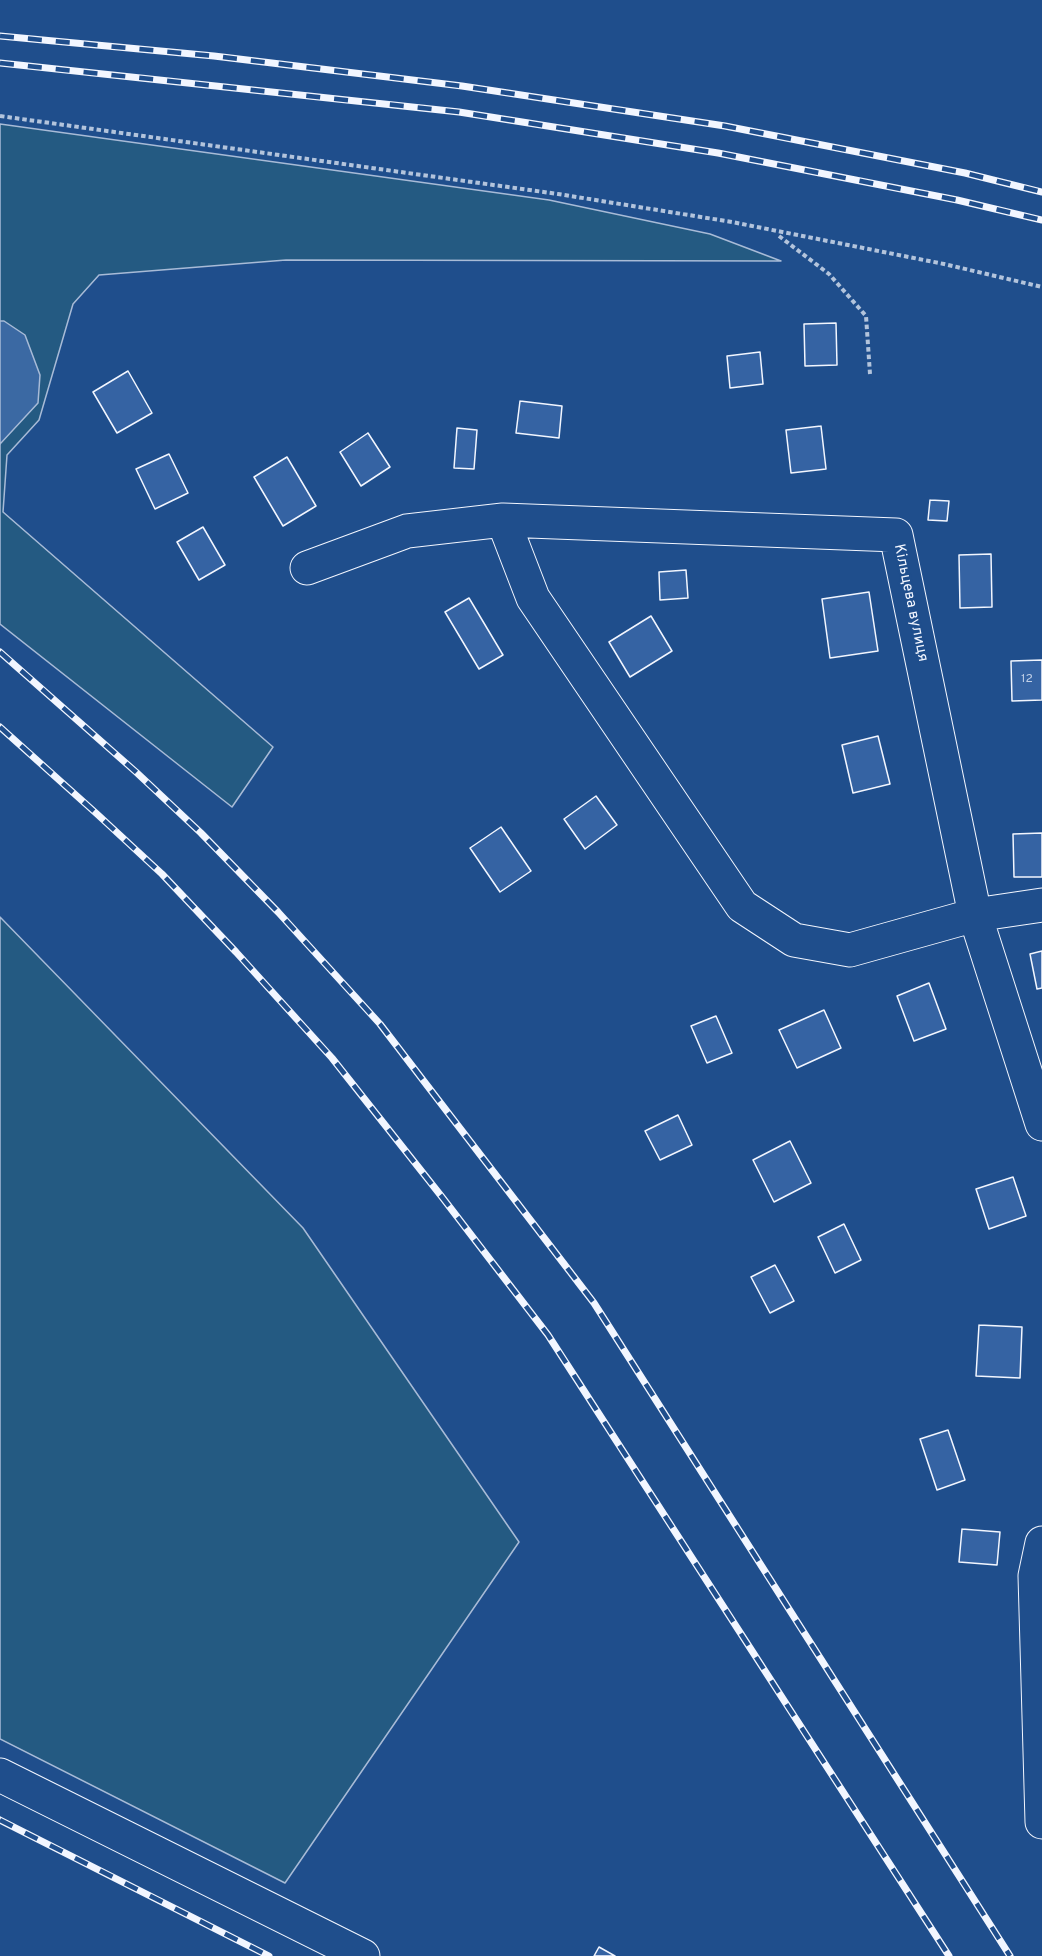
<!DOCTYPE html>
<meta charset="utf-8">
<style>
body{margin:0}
canvas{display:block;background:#1f4e8c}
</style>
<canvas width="1042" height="1956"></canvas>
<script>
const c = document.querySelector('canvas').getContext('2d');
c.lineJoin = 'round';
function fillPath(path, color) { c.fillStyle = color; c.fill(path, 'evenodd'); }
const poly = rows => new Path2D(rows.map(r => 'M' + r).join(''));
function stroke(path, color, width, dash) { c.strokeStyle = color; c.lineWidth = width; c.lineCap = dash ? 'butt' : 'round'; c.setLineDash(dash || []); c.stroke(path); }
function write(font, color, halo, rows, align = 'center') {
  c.font = font + ' Overpass,sans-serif'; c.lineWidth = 4.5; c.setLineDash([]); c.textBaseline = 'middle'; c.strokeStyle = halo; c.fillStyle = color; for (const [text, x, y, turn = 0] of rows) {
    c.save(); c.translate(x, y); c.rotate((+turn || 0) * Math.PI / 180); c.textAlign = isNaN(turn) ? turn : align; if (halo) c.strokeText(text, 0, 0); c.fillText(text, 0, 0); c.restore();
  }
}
const green = poly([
 [0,124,549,200,710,234,781,261,286,260,99,275,73,304,39,420,7,455,3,512,273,747,232,807,0,624,0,124],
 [0,917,303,1228,519,1542,285,1883,0,1739,0,917]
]);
fillPath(green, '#245a82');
stroke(green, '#a8bbd7', 1.5);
const water = poly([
 [0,321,4,321,25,335,40,375,38,403,0,444,0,321]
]);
fillPath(water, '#3b69a3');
stroke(water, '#a8bbd7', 1.5);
const building = poly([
 [836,323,837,365,805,366,804,324,836,323],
 [760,352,763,384,730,388,727,356,760,352],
 [128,371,152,413,117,433,93,392,128,371],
 [520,401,562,406,559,438,516,433,520,401],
 [821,426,826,469,791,473,786,430,821,426],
 [457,428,477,430,474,469,454,468,457,428],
 [368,433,390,467,361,486,340,452,368,433],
 [169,454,188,493,155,509,136,469,169,454],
 [287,457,316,506,283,526,254,477,287,457],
 [930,500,949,501,947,521,928,520,930,500],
 [203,527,225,565,199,580,177,542,203,527],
 [991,554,992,607,960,608,959,555,991,554],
 [686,570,688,598,660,600,659,572,686,570],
 [869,592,878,651,830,658,822,599,869,592],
 [469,598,503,655,479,669,445,612,469,598],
 [651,616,672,651,630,677,609,642,651,616],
 [1042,660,1042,700,1012,701,1011,661,1042,660],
 [878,736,890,784,853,793,842,745,878,736],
 [596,796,617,825,585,849,564,819,596,796],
 [501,827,531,871,500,892,470,848,501,827],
 [1042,833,1042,877,1014,877,1013,834,1042,833],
 [1042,951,1042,988,1037,989,1030,954,1042,951],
 [929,983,946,1029,914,1041,897,996,929,983],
 [824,1010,841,1048,797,1068,779,1030,824,1010],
 [716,1016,732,1053,707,1063,691,1026,716,1016],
 [678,1115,692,1145,660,1160,645,1131,678,1115],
 [790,1141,811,1183,774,1202,753,1160,790,1141],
 [1013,1177,1026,1216,989,1229,976,1189,1013,1177],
 [844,1224,861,1260,835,1273,818,1237,844,1224],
 [775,1265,794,1301,770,1313,751,1277,775,1265],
 [979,1325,1022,1327,1020,1378,976,1376,979,1325],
 [948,1430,965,1480,937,1490,920,1439,948,1430],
 [962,1529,1000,1532,997,1565,959,1562,962,1529],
 [599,1947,615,1956,594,1956,599,1947]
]);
fillPath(building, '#3563a3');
stroke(building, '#f2f6ff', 1.5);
const minor = poly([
 [503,520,533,598,742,906,794,940,850,950,975,915,1042,905],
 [307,568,407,531,503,520,896,535,975,915,1042,1124],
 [1042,1543,1035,1576,1042,1822],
 [0,1775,363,1956]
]);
stroke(minor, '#f2f6ff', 35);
stroke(poly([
 [0,116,558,194,732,222,944,264,1042,287],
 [779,236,829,274,866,316,870,374]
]), '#b3c4dc', 4, [4.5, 3]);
stroke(minor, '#1f4e8c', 33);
const rail = poly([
 [0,36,214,56,462,86,725,126,965,173,1042,192],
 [0,63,459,112,718,153,957,200,1042,220],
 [0,652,136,772,201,833,278,912,380,1024,594,1303,1010,1956],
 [0,727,97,814,162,874,236,952,332,1058,442,1197,548,1335,949,1956],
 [0,1820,269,1956]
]);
stroke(rail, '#f2f6ff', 7);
stroke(rail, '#1f4e8c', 4.5, [14]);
write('12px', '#c3d1e8', null, [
 ["12",1027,680]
]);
write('15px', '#f2f6ff', '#1f4e8c', [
 ["Кільцева вулиця",910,603,78]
]);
</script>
